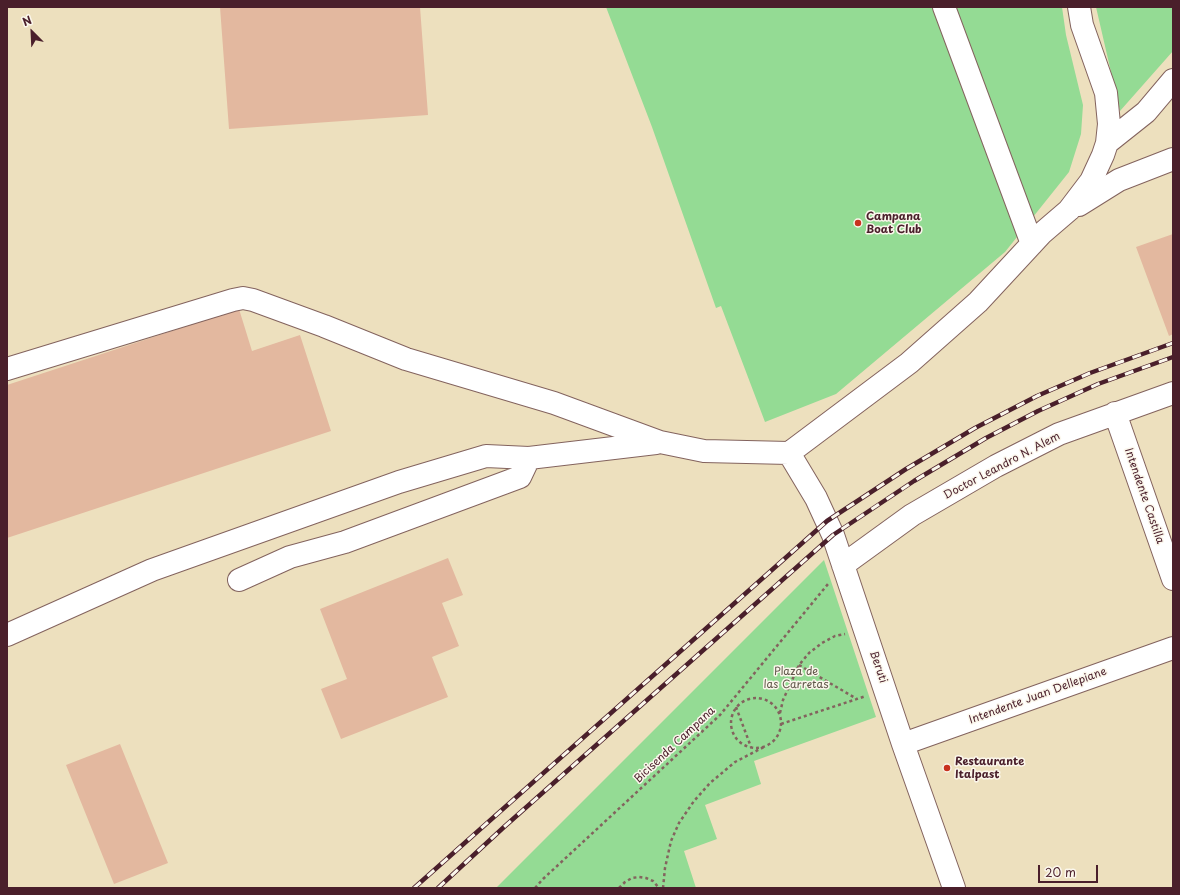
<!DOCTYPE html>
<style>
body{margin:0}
#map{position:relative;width:1180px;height:895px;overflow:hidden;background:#ede0be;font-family:"Playpen Sans",sans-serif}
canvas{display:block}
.frame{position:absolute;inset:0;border:8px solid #4a1f2b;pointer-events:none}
.north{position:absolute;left:12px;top:12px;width:40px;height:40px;-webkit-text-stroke:3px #fbf7ec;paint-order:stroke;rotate:336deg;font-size:11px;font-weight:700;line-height:16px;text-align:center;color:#4a1f2b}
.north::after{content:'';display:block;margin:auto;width:14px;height:18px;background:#4a1f2b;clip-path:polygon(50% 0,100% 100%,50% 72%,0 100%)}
.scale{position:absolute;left:1038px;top:865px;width:60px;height:18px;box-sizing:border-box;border:2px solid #4a1f2b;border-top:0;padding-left:5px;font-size:12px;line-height:14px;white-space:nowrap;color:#4a1f2b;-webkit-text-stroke:3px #fbf7ec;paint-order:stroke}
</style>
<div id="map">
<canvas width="1180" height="895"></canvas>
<div class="frame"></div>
<div class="north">N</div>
<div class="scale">20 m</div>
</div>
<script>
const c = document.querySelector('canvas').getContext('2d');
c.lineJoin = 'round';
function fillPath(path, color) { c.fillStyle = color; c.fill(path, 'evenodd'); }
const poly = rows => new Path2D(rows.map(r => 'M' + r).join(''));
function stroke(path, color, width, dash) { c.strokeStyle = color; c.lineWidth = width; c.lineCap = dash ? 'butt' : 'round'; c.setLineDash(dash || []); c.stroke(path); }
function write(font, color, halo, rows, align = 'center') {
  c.font = font + ' "Playpen Sans",sans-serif'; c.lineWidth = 3; c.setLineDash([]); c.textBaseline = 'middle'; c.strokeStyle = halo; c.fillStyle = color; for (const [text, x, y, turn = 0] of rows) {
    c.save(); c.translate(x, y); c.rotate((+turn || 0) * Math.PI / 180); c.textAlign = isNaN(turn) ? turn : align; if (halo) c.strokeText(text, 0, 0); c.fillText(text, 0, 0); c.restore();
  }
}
fillPath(poly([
 [606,7,1062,7,1066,35,1083,105,1081,134,1069,172,1005,252,836,394,765,422,721,306,716,308,652,127],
 [1096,7,1173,7,1173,51,1120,111],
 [824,560,876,717,754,761,761,784,705,805,717,839,684,851,696,888,496,888]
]), '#94db94');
fillPath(poly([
 [220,7,420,7,428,115,229,129],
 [1173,234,1173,334,1169,336,1136,247],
 [239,309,252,351,300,335,331,431,7,538,7,385],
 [448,558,463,595,442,603,459,646,432,657,448,697,341,739,321,689,347,679,320,609],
 [120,744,168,863,114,884,66,765]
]), '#e3b89f');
const minor = poly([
 [944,7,1032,244],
 [1107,143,1146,112,1173,80],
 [1079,205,1119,180,1173,159],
 [7,369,233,300,243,298,253,300,324,326,406,359,554,403,660,442,704,451,789,453,909,363,978,302,1041,234,1069,210,1091,181,1103,155,1107,143,1109,124,1106,93,1082,25,1079,7],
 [1115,413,1173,579],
 [789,453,816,498,833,535,903,744,954,888],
 [843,565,912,515,996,466,1059,434,1173,393],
 [239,580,290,557,345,542,520,477,529,458],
 [7,635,152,570,399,482,486,456,529,458,656,443],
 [903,744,1173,648]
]);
stroke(minor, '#83635e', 24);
stroke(poly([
 [799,665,857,699],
 '731 723a25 25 0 1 1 50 0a25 25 0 1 1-50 0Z',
 [736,707,751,747],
 [780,713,783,700,799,665,809,653,822,643,835,636,845,634],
 [781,724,866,696],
 [535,888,543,879,720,715,828,584],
 [619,888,625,882,632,878,639,877,646,878,653,881,659,888],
 [663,888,665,868,671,841,679,823,694,801,710,783,735,762,764,747]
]), '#83635e', 2.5, [3, 3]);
stroke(minor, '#fff', 22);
const rail = poly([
 [414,888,827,521,906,469,975,428,1037,396,1090,373,1173,343],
 [438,888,504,827,833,535,914,481,986,438,1038,411,1098,384,1173,357]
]);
stroke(rail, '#4a1f2b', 4.5);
stroke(rail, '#fbf7ec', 3, [9]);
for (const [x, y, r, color] of [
 [858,223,4,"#c8321e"],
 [947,768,4,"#c8321e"]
]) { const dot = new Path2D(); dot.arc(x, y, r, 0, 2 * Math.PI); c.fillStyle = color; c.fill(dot); stroke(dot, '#fbf7ec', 1.5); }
write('bold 11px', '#4a1f2b', '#fbf7ec', [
 ["Campana",866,217],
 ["Boat Club",866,230],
 ["Restaurante",955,762],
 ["Italpast",955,775]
], 'left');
write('11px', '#4a1f2b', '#fbf7ec', [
 ["Doctor Leandro N. Alem",1002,466,-28],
 ["Intendente Castilla",1144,496,71],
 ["Beruti",878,667,71],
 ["Intendente Juan Dellepiane",1038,696,-20],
 ["Bicisenda Campana",675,745,-43]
]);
write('11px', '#60574a', '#fbf7ec', [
 ["Plaza de",796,672],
 ["las Carretas",796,685]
]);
</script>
